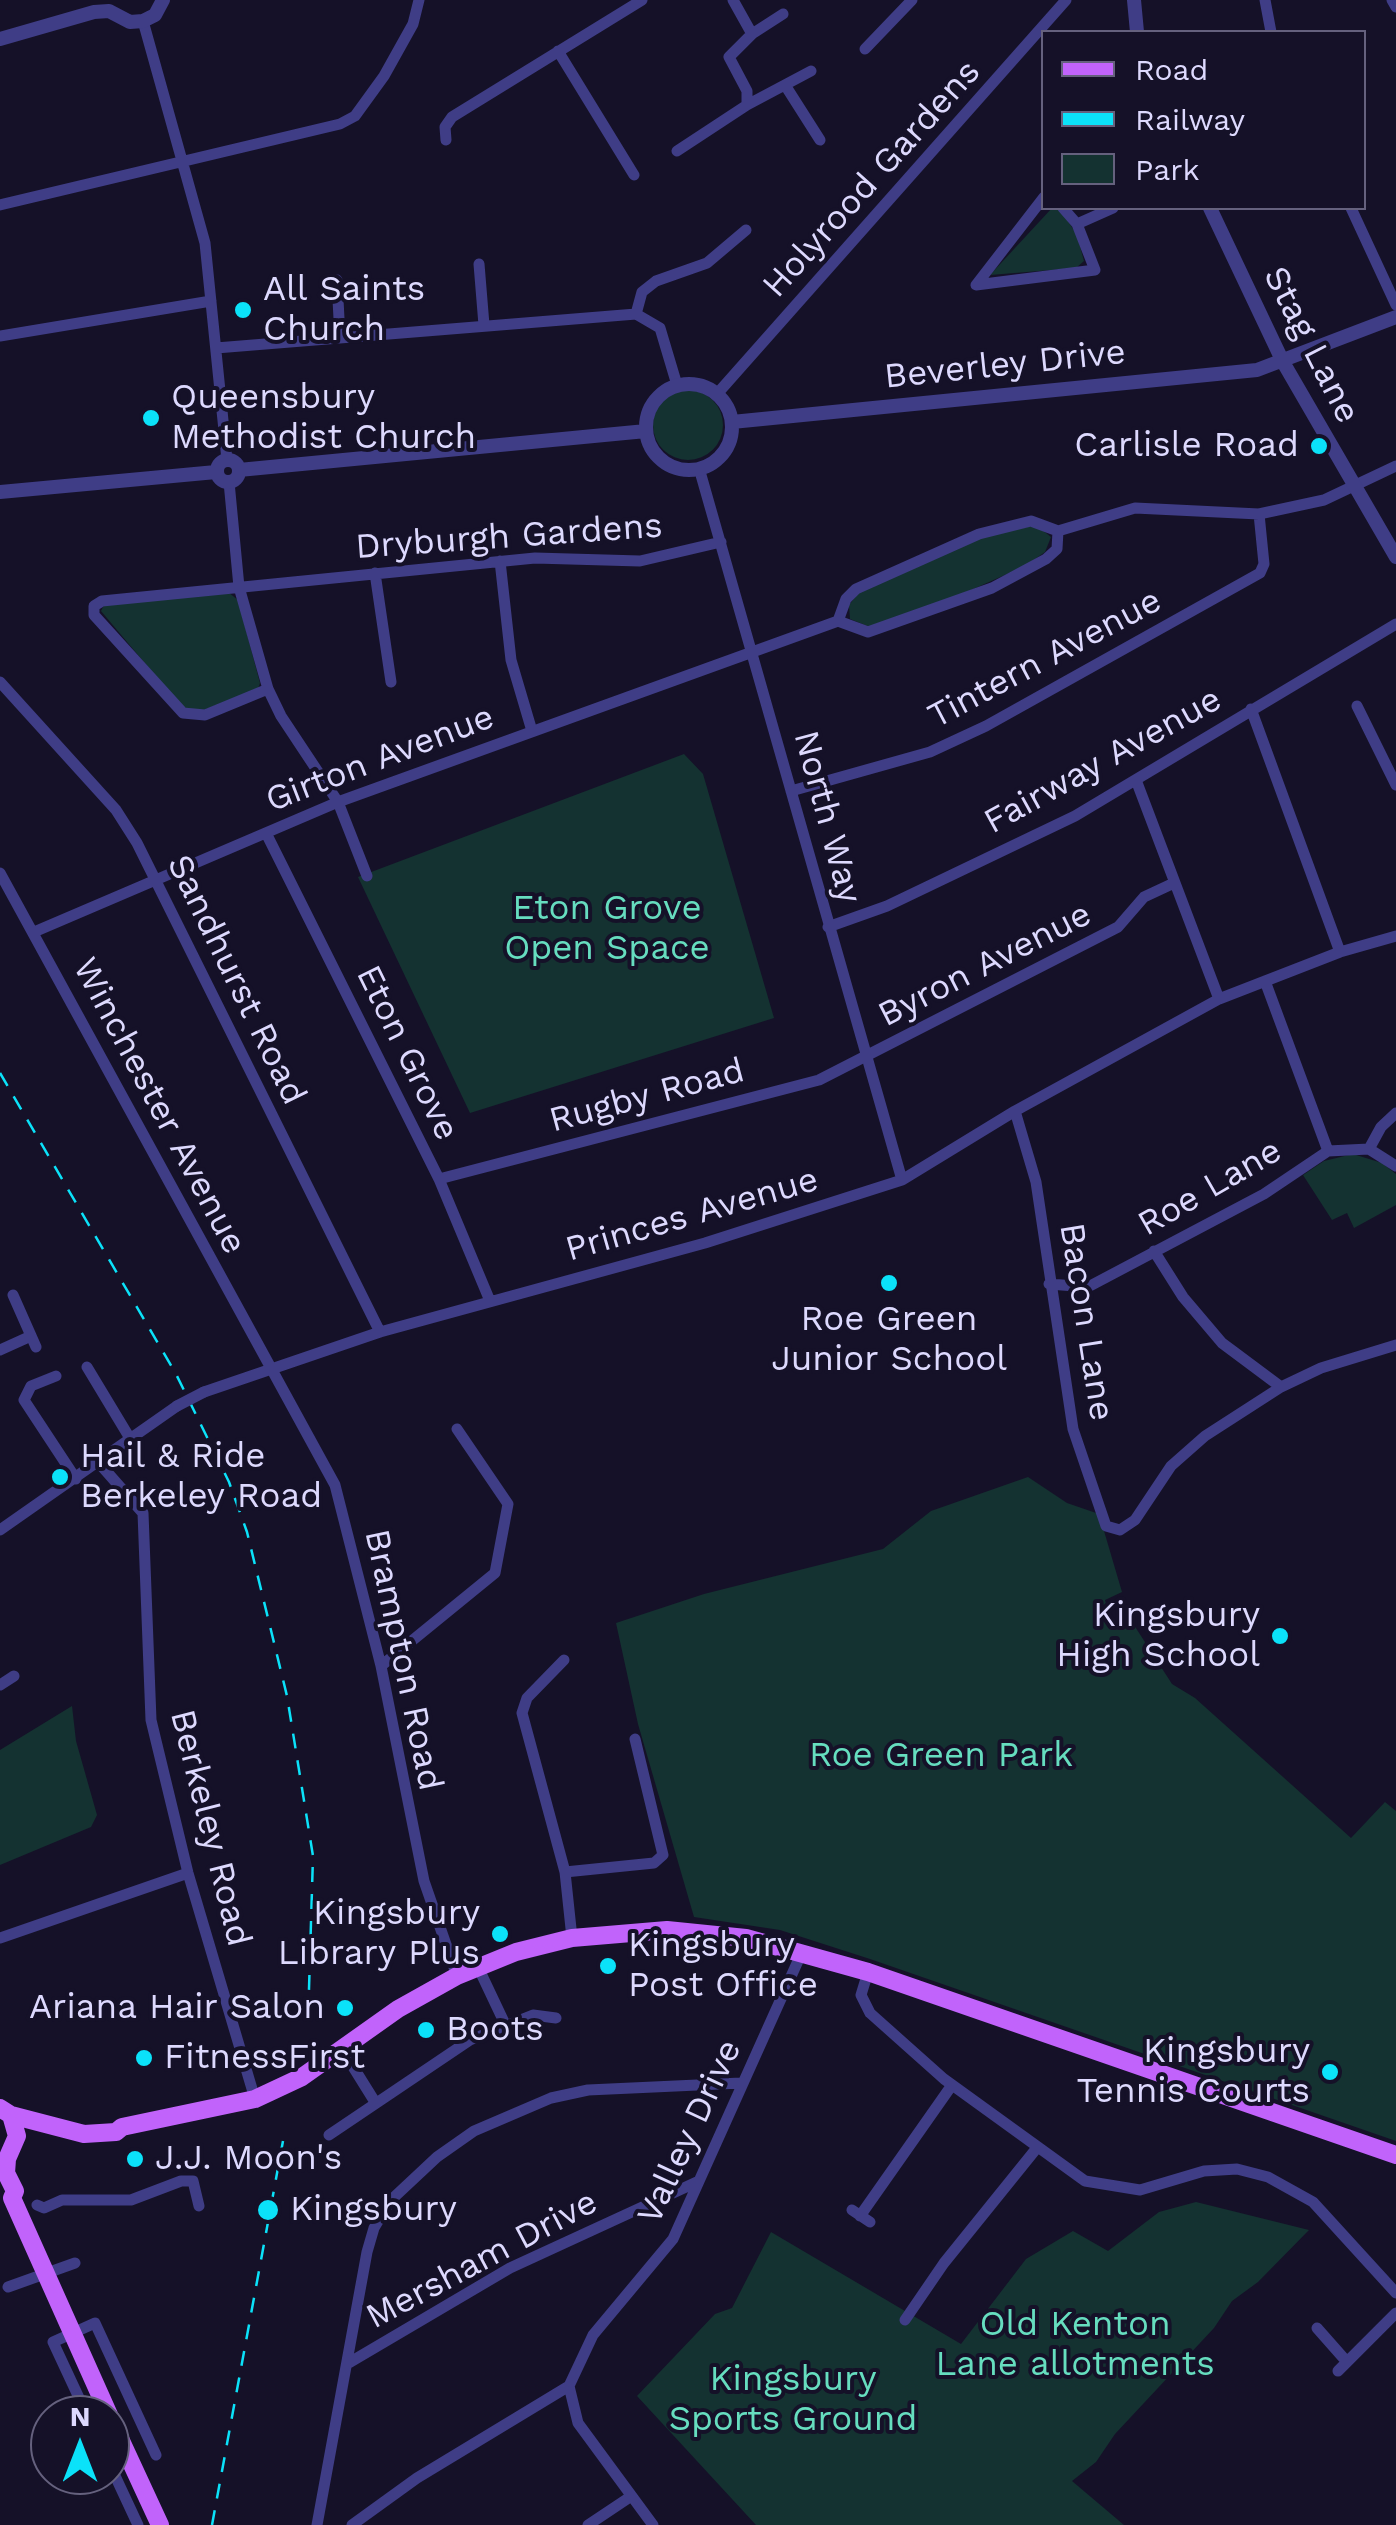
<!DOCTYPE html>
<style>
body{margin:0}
#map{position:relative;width:1396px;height:2525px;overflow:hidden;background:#151128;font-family:"Work Sans",sans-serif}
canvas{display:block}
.legend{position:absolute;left:1041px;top:30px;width:325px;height:180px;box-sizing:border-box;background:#151128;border:2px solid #65617e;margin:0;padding:12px 18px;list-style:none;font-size:30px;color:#ddd9fe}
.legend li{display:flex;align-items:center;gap:20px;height:50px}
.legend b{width:50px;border:2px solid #65617e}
.north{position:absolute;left:30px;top:2395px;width:100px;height:100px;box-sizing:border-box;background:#151128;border:2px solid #65617e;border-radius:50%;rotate:0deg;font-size:28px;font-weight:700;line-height:40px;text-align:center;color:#ddd9fe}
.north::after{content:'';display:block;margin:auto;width:35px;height:45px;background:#0be2f9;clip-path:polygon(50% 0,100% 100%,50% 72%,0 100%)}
</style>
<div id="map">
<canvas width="1396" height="2525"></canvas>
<ul class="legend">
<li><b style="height:12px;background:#c163fb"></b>Road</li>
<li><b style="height:12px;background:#0be2f9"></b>Railway</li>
<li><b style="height:28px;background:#143231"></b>Park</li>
</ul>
<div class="north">N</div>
</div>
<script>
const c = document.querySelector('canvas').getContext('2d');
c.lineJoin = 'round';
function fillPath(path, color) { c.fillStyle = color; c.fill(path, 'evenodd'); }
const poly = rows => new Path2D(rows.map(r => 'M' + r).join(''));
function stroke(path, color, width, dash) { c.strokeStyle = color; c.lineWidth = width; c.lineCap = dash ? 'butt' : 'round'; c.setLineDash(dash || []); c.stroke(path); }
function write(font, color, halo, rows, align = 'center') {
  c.font = font + ' "Work Sans",sans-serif'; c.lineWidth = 8; c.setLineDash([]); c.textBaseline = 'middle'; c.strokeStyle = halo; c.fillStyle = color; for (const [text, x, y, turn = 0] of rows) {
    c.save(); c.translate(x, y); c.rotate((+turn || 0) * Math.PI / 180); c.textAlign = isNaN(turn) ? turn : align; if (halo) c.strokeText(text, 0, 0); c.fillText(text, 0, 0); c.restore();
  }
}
fillPath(poly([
 [1052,208,1060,209,1077,235,1084,261,1076,268,990,275],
 '653 425a35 35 0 1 1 70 0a35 35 0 1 1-70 0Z',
 [1036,525,1051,537,1045,552,1025,566,953,598,870,627,850,619,849,605,860,591,982,537],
 [228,592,238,600,260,683,258,689,196,713,180,705,101,611,104,605],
 [684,754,703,774,774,1018,470,1113,358,877],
 [1353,1154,1382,1163,1396,1174,1396,1205,1354,1228,1347,1213,1332,1220,1303,1175,1324,1161],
 [1028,1477,1067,1503,1099,1514,1122,1592,1105,1600,1112,1626,1132,1622,1172,1684,1195,1698,1351,1838,1385,1802,1396,1811,1396,2141,870,1959,780,1930,694,1917,638,1724,616,1623,704,1594,883,1549,931,1511],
 [72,1706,76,1741,97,1815,91,1827,0,1865,0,1750],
 [1196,2202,1309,2230,1258,2282,1232,2301,1214,2328,1115,2434,1096,2462,1072,2481,1124,2525,756,2525,637,2396,715,2314,732,2308,771,2232,961,2344,1026,2259,1073,2231,1108,2251,1159,2212]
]), '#143231');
stroke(poly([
 [1265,0,1271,32],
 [1392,0,1396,7],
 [143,21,205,243,227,460],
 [752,34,783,14],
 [865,49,912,0],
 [558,51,634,175],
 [785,85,820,140],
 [747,105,811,71],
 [446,140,445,127,452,117,642,0],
 [677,151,747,105,747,91,729,57,752,34,733,0],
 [1044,197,976,285,1095,270,1077,224,1063,208],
 [0,205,340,124,355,116,384,76,413,24,419,0],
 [1351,208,1396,305],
 [1077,224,1113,208],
 [479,264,484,325],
 [337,280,340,338],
 [636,314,642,292,656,281,707,263,746,230],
 [0,336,211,301],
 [216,348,636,314,660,328,677,385],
 [717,394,1066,0],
 [699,468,902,1180],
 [229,482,239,587,268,689,281,716,338,802,367,876],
 [1058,531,1135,508,1259,514,1324,500,1396,466],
 [500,561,511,660,532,731],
 [375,573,391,682],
 [838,621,868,632,992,588,1046,559,1057,549,1058,531],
 [838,621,846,599,856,589,979,534,1031,521,1058,531],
 [0,682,116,810,137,843,380,1332],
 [268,689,205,715,183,713,94,615,94,606,102,601,535,558,640,561,721,542],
 [1357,706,1396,785],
 [1251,709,1340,952],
 [1136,780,1219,999],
 [791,791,930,752,986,726,1260,573,1264,564,1259,514],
 [266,833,439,1179,490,1301],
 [0,873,335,1485,381,1666,424,1881,457,1976],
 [828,927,887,906,1075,816,1396,624],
 [34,932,338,802,838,621],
 [1265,981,1328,1151],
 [1015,1111,1036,1182,1073,1429,1106,1526,1120,1530,1135,1520,1171,1466,1205,1436,1281,1387,1321,1368,1396,1345],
 [1369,1149,1381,1127,1396,1113],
 [439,1179,819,1080,1118,927,1144,897,1174,883],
 [1154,1251,1183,1297,1222,1343,1281,1387],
 [1049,1284,1088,1287,1264,1194,1328,1151,1369,1149,1396,1166],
 [13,1295,36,1347],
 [0,1350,31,1336],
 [87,1367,131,1440],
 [56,1376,31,1386,24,1400,76,1479],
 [204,1392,380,1332,705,1243,902,1180,1015,1111,1219,999,1340,952,1396,936],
 [99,1463,143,1513,151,1720,188,1873,255,2099],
 [0,1530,177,1406],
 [564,1660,527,1698,522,1713,565,1872,572,1938],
 [381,1666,495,1573,508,1504,457,1429],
 [0,1685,14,1676],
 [565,1872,654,1863,663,1855,635,1739],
 [0,1938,188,1873],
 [478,1967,505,2024],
 [868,1972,861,1995,870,2013,944,2079,1085,2181,1140,2190,1204,2171,1237,2169,1268,2177,1313,2202,1396,2293],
 [342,2049,375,2102],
 [329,2135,470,2040,533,2015,556,2018],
 [37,2205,44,2208,62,2200,131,2200,181,2181,193,2181,199,2206],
 [852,2210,870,2222],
 [860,2216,952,2085],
 [8,2287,75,2263],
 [905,2320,944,2263,1036,2149],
 [1317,2328,1347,2362],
 [347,2364,510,2268,699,2181],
 [1338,2371,1396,2313],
 [87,2415,53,2342,95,2323,156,2455],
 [110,2465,138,2525],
 [317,2525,367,2252,374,2228,390,2201,437,2157,474,2131,551,2098,588,2090,741,2083],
 [352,2525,417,2478,569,2386],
 [588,2525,630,2497],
 [653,2525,578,2423,569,2386,593,2335,673,2239,802,1952]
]), '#3f3d86', 11);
stroke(poly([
 [1134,0,1137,32],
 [0,39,94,12,109,11,130,22,143,21,155,15,163,0],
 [1210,208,1283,362,1396,557],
 '646 427a43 43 0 1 1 86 0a43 43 0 1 1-86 0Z',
 [732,422,1257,370,1396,317],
 '217 471a11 11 0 1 1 22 0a11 11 0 1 1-22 0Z',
 [239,470,646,431],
 [0,492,216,472]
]), '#3f3d86', 14);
stroke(poly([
 [0,2108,11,2115,17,2136,7,2159,0,2163],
 [11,2115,84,2134,116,2132,122,2127,255,2099,302,2077,398,2009,457,1976,516,1952,572,1938,667,1930,746,1938,868,1972,1396,2155],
 [7,2159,6,2173,15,2191,12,2198,109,2415],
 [110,2417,160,2525]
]), '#c163fb', 18);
stroke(poly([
 [0,1073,176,1374,229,1482,247,1532,287,1696,313,1856,308,2022],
 [212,2525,283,2141]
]), '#0be2f9', 2.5, [15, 12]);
stroke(poly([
 [177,1406,204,1392]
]), '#3f3d86', 11);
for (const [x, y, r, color] of [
 [243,310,10,"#0be2f9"],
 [151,418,10,"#0be2f9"],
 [1319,446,10,"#0be2f9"],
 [889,1283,10,"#0be2f9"],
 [60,1477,10,"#0be2f9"],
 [1280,1636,10,"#0be2f9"],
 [500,1934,10,"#0be2f9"],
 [608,1966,10,"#0be2f9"],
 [345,2008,10,"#0be2f9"],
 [426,2030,10,"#0be2f9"],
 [144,2058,10,"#0be2f9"],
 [1330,2072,10,"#0be2f9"],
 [135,2159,10,"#0be2f9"],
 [268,2210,12,"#0be2f9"]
]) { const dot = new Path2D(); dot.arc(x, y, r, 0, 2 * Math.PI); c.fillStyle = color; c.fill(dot); stroke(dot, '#151128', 4); }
write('35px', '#ddd9fe', '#151128', [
 ["Holyrood Gardens",872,179,-48],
 ["Stag Lane",1311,345,63],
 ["Beverley Drive",1005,365,-6],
 ["Dryburgh Gardens",509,537,-4],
 ["Tintern Avenue",1045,659,-28],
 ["Girton Avenue",380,759,-21],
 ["Fairway Avenue",1103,761,-29],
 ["North Way",827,817,75],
 ["Byron Avenue",985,965,-27],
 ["Sandhurst Road",236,980,64],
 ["Eton Grove",407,1053,64],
 ["Rugby Road",647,1096,-15],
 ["Winchester Avenue",159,1106,62],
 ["Roe Lane",1210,1188,-30],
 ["Princes Avenue",692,1215,-16],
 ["Bacon Lane",1086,1322,81],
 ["Brampton Road",403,1660,78],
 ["Berkeley Road",210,1828,76],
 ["Valley Drive",690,2132,-65],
 ["Mersham Drive",482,2260,-28]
]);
write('35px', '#ddd9fe', '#151128', [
 ["All Saints",263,290],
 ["Church",263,330],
 ["Queensbury",171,398],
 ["Methodist Church",171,438],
 ["Carlisle Road",1299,446,"right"],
 ["Roe Green",889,1320,"center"],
 ["Junior School",889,1360,"center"],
 ["Hail & Ride",80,1457],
 ["Berkeley Road",80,1497],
 ["Kingsbury",1260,1616,"right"],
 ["High School",1260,1656,"right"],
 ["Kingsbury",480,1914,"right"],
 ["Library Plus",480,1954,"right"],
 ["Kingsbury",628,1946],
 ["Post Office",628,1986],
 ["Ariana Hair Salon",325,2008,"right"],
 ["Boots",446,2030],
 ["Kingsbury",1310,2052,"right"],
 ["Tennis Courts",1310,2092,"right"],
 ["FitnessFirst",164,2058],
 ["J.J. Moon's",155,2159],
 ["Kingsbury",290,2210]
], 'left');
write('35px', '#66ddbf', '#151128', [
 ["Eton Grove",607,909],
 ["Open Space",607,949],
 ["Roe Green Park",941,1756],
 ["Old Kenton",1075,2325],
 ["Lane allotments",1075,2365],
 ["Kingsbury",793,2380],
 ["Sports Ground",793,2420]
]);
</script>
